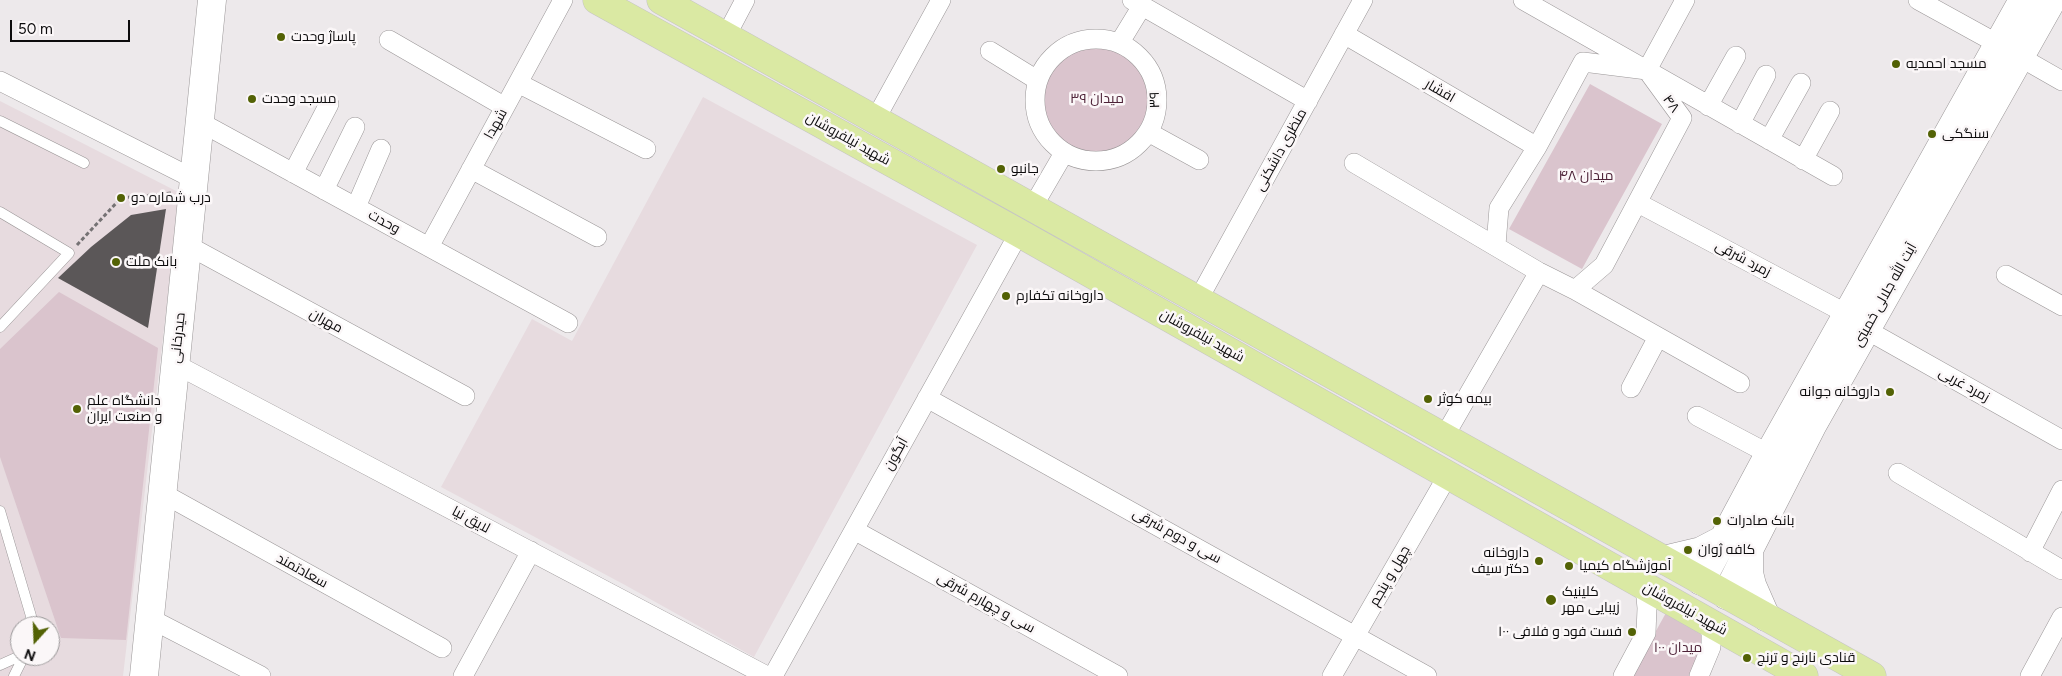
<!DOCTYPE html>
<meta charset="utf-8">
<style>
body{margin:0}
#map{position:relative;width:2062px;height:676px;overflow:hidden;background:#ede9eb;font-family:Figtree,sans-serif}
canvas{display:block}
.north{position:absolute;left:10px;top:616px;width:50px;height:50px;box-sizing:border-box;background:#fbf7f8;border:1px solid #9b999a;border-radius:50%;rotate:200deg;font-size:14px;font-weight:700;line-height:20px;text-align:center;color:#0c0b0c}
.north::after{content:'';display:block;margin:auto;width:18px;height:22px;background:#536205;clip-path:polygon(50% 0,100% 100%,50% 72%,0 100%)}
.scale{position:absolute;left:10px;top:20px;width:120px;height:22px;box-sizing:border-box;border:2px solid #0c0b0c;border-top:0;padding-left:6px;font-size:15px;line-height:18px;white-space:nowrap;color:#0c0b0c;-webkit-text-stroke:4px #fbf7f8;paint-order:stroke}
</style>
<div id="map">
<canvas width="2062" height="676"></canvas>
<div class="north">N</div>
<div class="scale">50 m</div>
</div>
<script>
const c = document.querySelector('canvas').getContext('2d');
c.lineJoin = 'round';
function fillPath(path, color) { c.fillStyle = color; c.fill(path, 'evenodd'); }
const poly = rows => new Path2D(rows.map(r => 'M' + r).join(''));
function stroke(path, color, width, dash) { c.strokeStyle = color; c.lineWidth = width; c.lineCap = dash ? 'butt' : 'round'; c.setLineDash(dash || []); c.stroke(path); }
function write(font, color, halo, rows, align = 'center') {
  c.font = font + ' Figtree,Cairo,sans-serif'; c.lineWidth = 5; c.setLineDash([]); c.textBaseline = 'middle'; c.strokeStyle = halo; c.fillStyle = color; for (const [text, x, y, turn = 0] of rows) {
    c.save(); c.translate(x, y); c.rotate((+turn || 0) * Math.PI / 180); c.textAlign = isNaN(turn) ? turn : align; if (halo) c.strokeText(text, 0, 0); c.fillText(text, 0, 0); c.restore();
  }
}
fillPath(poly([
 [703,97,977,245,754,657,625,585,441,487,532,319,572,341],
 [0,101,180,193,123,676,0,676],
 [20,626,50,626,50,656,20,656]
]), '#e7dbdf');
fillPath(poly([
 [1095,39,1134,54,1153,79,1148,132,1120,157,1064,153,1034,100,1060,50],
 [1590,84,1662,124,1582,269,1509,229],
 [59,292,158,348,126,640,61,638,0,457,0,349],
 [1667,611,1708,632,1694,676,1631,676]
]), '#dac4cd');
fillPath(poly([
 [166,209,148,328,58,278,91,247,131,215]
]), '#5b5758');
const service = poly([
 [0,121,84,163],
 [0,212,69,253,0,327],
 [0,511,31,616,29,626],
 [0,665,20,656],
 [14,676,24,656]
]);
const minor = poly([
 [1132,0,1308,101],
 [1523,0,1833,176],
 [1918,0,1998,44],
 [1344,34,1537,147],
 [726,36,745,0],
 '1035 100a61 61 0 1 1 122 0a61 61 0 1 1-122 0Z',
 [389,40,505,107],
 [1120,42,1142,6],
 [990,51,1037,80],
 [2020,57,2062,81],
 [1647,70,1685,0],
 [0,81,194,179],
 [518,83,646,149],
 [1708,106,1736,56],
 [875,120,941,0],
 [200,122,568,323],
 [1740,124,1766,75],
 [1148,132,1199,160],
 [1769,140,1801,83],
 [1803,160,1830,111],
 [1354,163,1539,272,1575,290,1604,265,1682,118,1647,70,1583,62,1537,147,1499,208,1496,245],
 [471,169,597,237],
 [293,173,329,104],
 [324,190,355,127],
 [1638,203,1847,314],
 [356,207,381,149],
 [1032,208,1064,153],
 [187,245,465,396],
 [429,247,563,0],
 [2006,275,2062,306],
 [1575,290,1740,383],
 [1198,300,1363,0],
 [1865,329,2062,440],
 [175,364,767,676],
 [1631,388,1658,337],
 [927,398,1427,676],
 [1697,416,1769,454],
 [1444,437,1539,272],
 [1898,473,2062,570],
 [162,493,442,648],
 [854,530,1118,676],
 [2030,552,2062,490],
 [149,618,261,676],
 [463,676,531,551],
 [773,676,1019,233],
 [1332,676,1448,475],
 [1623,676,1646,633,1647,608,1645,587],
 [1699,676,1711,647,1711,624],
 [2030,676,2062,617]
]);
const secondary = poly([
 [1749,551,1749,573,1752,585,1766,617],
 [1663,560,1701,551,1724,539],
 [1701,581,1769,454,2023,0],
 [1726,595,1812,426,2052,0],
 [144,676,212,0]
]);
const primary = poly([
 [597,0,1019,233,1804,676],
 [661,0,1872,676]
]);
stroke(service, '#9a9697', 11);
stroke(minor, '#9a9697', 20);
stroke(secondary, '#9a9697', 29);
stroke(primary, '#c5c4c5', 29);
stroke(poly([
 [77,245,121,198,172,193]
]), '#757274', 3, [4, 2.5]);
stroke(service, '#fff', 10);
stroke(minor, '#fff', 19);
stroke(secondary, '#fff', 28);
stroke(primary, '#dae9a3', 28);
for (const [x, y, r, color] of [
 [281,37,5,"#536205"],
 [1896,64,5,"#536205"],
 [252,99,5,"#536205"],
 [1932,134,5,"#536205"],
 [1001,169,5,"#536205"],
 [121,198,5,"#536205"],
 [116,262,5,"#536205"],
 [1006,296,5,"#536205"],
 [1890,392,5,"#536205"],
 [1428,399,5,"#536205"],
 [77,409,5,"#536205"],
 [1717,521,5,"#536205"],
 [1688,550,5,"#536205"],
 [1539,561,5,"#536205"],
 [1569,566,5,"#536205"],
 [1551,600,6,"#536205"],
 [1632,632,5,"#536205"],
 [1747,658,5,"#536205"]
]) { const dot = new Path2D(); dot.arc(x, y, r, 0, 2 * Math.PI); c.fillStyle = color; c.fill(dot); stroke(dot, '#fbf7f8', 2); }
write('14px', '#0c0b0c', '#fbf7f8', [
 ["پاساژ وحدت",291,37],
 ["مسجد احمدیه",1906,64],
 ["مسجد وحدت",262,99],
 ["سنگکی",1942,134],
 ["جانبو",1011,169],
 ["درب شماره دو",131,198],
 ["بانک ملت",126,262],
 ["داروخانه تکفارم",1016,296],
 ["داروخانه جوانه",1880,392,"right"],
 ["بیمه کوثر",1438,399],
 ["دانشگاه علم",87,401],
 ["و صنعت ایران",87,417],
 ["بانک صادرات",1727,521],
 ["کافه ژوان",1698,550],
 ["داروخانه",1529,553,"right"],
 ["دکتر سیف",1529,569,"right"],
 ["آموزشگاه کیمیا",1579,566],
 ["کلینیک",1562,592],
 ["زیبایی مهر",1562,608],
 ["فست فود و فلافی ۱۰۰",1622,632,"right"],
 ["قنادی نارنج و ترنج",1757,658]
], 'left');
write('14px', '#0c0b0c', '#fbf7f8', [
 ["افشار",1440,91,30],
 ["۳۹",1155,100,-92],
 ["۴۸",1671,104,54],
 ["شهدا",496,124,-61],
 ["شهید نیلفروشان",848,139,29],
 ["منظری داشکنی",1281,150,-61],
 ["وحدت",384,222,29],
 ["زمرد شرقی",1743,259,28],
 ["آيت الله جلالى خمينى",1885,295,-61],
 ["مهران",326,321,29],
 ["شهید نیلفروشان",1202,336,29],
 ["حیدرخانی",178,338,-84],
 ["زمرد غربی",1964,385,29],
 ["آبگون",896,454,-61],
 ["لایق نیا",471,520,28],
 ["سی و دوم شرقی",1177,536,29],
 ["سعادتمند",302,571,29],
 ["چهل و پنجم",1390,576,-60],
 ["سی و چهارم شرقی",986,603,29],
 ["شهید نیلفروشان",1685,609,29]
]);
write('14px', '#4d2237', '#fbf7f8', [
 ["میدان ۳۹",1097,99],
 ["میدان ۴۸",1586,176],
 ["میدان ۱۰۰",1678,648]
]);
</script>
